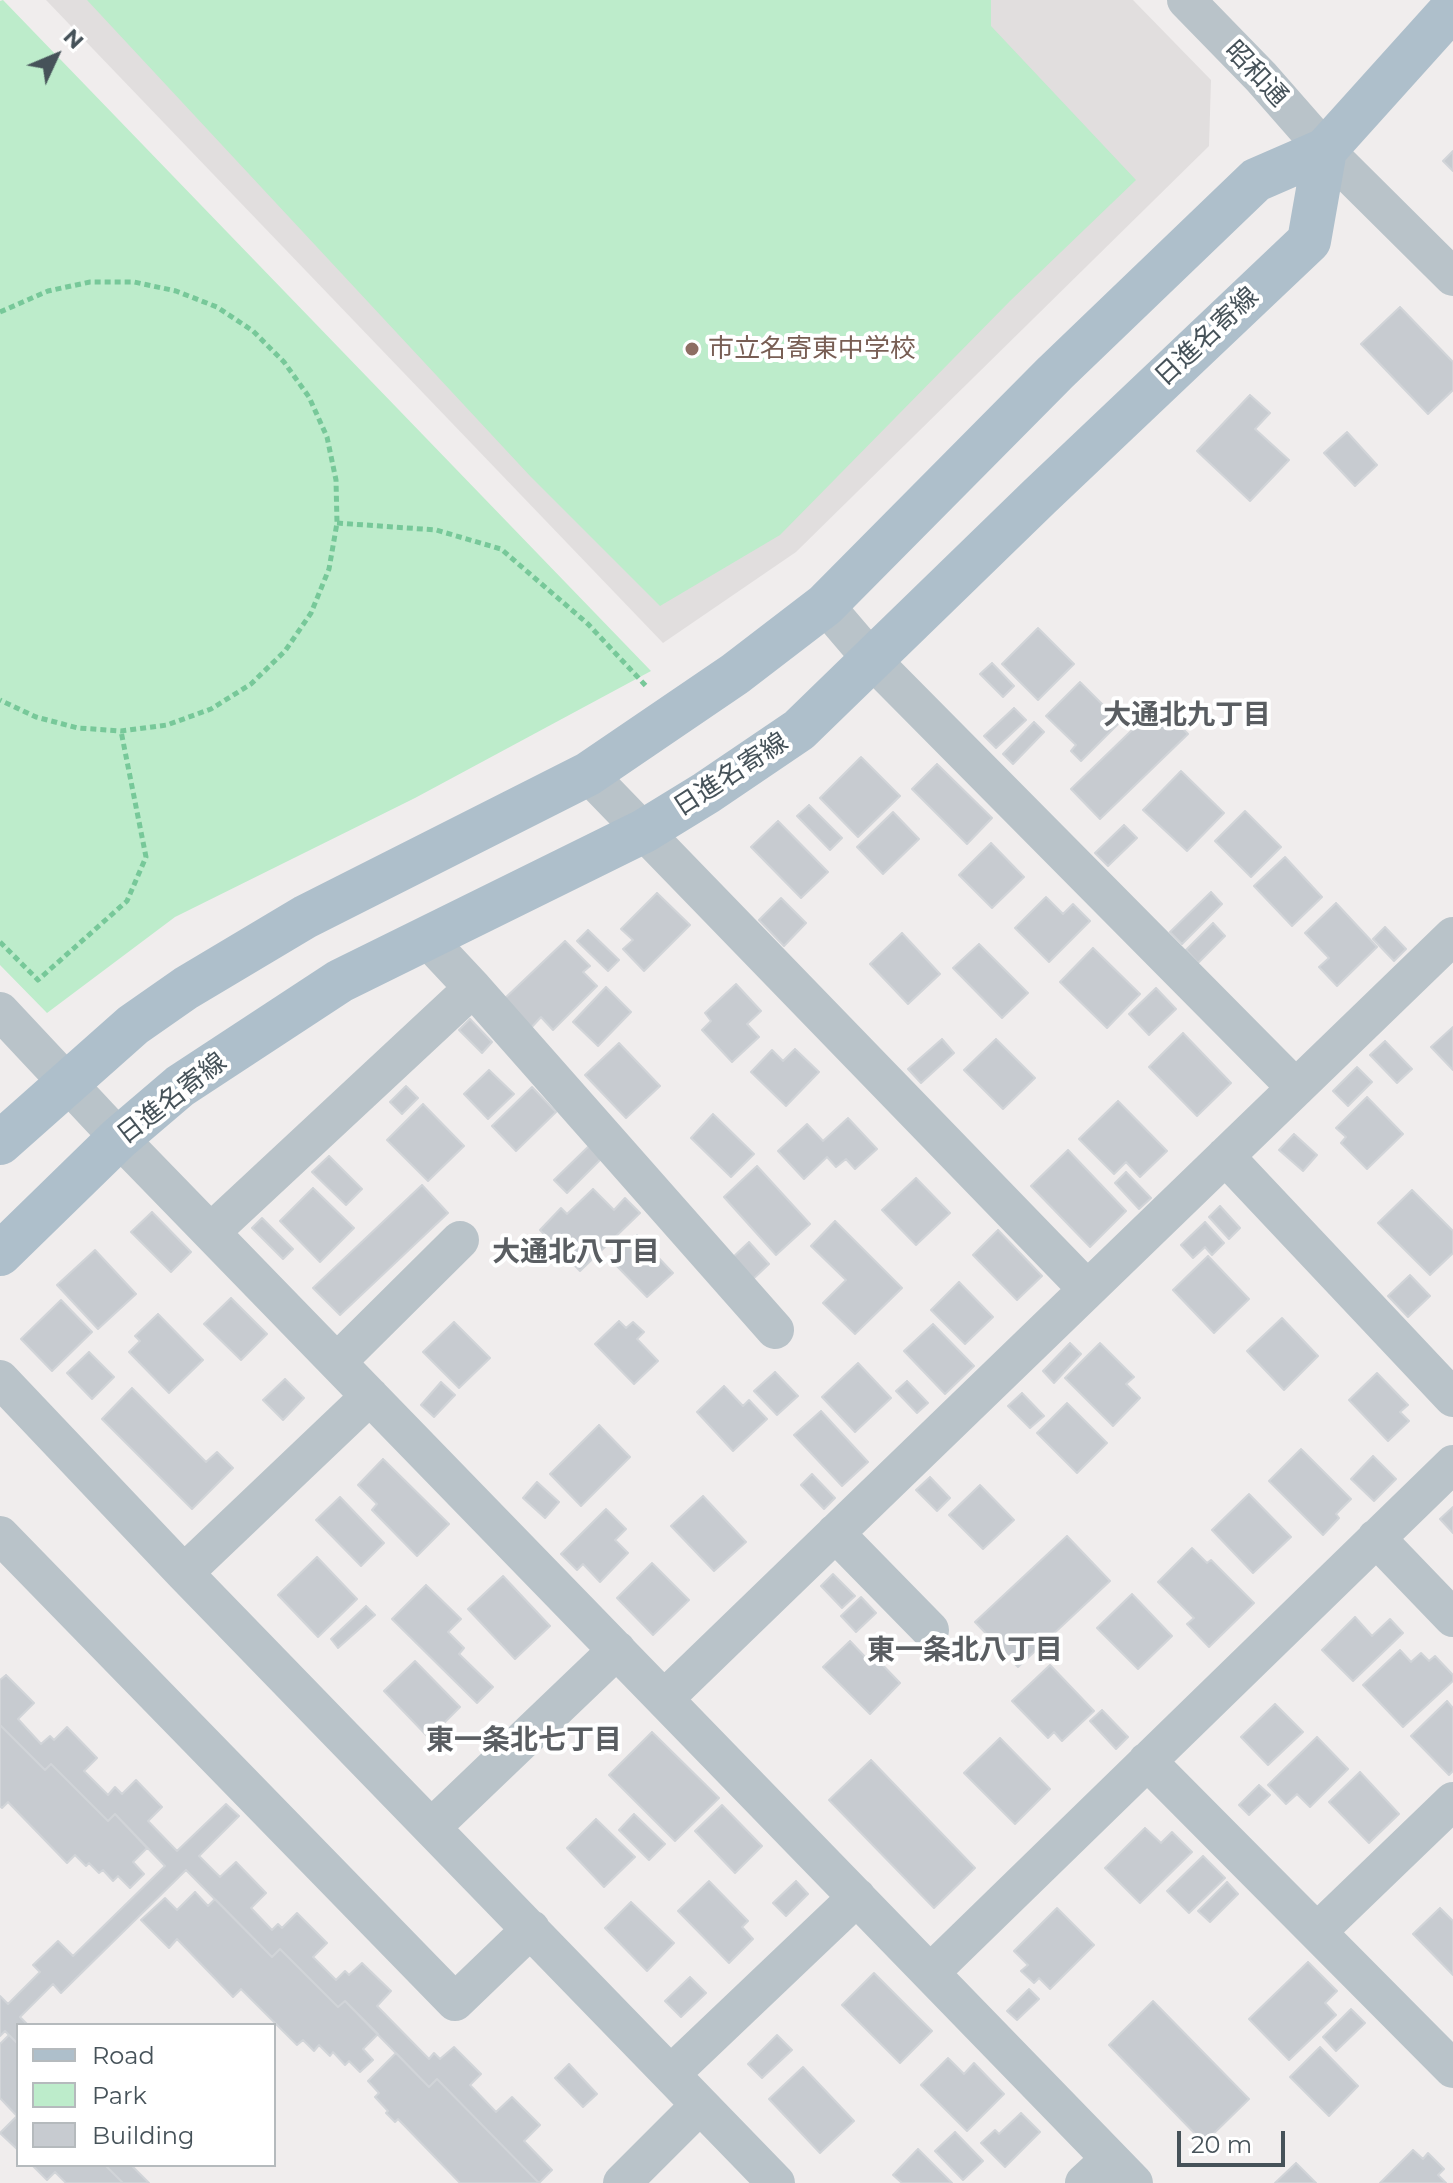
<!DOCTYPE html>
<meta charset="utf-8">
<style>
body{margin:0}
#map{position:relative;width:1453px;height:2183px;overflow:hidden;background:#f0eded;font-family:Montserrat,sans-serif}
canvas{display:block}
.legend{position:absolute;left:16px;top:2023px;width:260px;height:144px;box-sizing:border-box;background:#fff;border:2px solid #b5babd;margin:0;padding:10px 14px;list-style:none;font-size:24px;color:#465259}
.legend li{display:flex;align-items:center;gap:16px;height:40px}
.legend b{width:40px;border:2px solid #b5babd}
.north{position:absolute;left:16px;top:16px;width:80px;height:80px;-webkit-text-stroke:6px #fff;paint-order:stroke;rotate:46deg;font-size:22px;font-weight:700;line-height:32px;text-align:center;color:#465259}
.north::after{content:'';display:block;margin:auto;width:28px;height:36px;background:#465259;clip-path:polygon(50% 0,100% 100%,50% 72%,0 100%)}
.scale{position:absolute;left:1177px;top:2131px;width:108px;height:36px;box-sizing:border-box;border:4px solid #465259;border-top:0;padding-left:10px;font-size:24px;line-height:28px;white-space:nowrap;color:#465259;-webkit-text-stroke:6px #fff;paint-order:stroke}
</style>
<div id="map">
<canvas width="1453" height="2183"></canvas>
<ul class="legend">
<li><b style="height:10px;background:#aebfcb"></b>Road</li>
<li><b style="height:22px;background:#bdeccb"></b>Park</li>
<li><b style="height:22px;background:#c7cbd0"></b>Building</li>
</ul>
<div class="north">N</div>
<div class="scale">20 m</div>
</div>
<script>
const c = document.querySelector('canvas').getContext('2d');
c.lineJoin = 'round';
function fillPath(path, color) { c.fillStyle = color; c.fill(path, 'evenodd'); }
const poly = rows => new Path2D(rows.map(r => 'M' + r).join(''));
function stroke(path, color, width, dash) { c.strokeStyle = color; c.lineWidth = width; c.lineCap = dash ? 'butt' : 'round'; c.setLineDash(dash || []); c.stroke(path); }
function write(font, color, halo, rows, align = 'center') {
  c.font = font + ' Montserrat,"Noto Sans JP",sans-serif'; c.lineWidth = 8; c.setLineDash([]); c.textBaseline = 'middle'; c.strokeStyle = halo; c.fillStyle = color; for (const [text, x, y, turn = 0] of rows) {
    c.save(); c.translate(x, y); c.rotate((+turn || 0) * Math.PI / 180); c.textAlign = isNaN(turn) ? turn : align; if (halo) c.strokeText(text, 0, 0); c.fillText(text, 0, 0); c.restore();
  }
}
fillPath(poly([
 [46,0,1133,0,1211,80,1209,146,796,552,663,643]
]), '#e1dede');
fillPath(poly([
 [3,0,651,671,415,798,175,917,47,1013,0,965,0,1],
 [87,0,991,0,991,26,1136,180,1010,301,780,535,660,606,531,477]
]), '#bdeccb');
const building = poly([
 [1453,151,1453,171,1443,161,1453,151],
 [1400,307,1453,362,1453,390,1428,414,1361,344,1400,307],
 [1250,395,1270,413,1255,429,1289,460,1250,501,1197,451,1250,395],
 [1347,432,1377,465,1355,486,1324,453,1347,432],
 [1038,628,1074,664,1038,700,1002,664,1038,628],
 [992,663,1014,686,1003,697,980,674,992,663],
 [1080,682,1120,722,1081,761,1071,751,1076,745,1046,716,1080,682],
 [1159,704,1188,734,1100,819,1071,789,1159,704],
 [1014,708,1026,720,996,748,984,736,1014,708],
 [1034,722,1044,732,1013,764,1003,754,1034,722],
 [861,757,900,796,858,837,820,798,861,757],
 [937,764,992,818,967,844,912,789,937,764],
 [1181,771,1224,813,1187,851,1143,810,1181,771],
 [809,805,842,838,830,850,797,816,809,805],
 [1245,811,1281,847,1251,877,1215,841,1245,811],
 [893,812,919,839,883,874,857,847,893,812],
 [778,821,828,872,801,898,751,847,778,821],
 [1124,825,1137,838,1108,866,1095,853,1124,825],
 [991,843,1024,877,992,908,959,875,991,843],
 [1285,857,1322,897,1292,926,1254,886,1285,857],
 [1211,892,1222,904,1182,944,1170,932,1211,892],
 [657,893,690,925,644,971,623,949,633,940,621,929,657,893],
 [1046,897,1063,914,1073,904,1090,921,1049,962,1015,928,1046,897],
 [781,898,806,923,784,946,759,920,781,898],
 [1336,903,1377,947,1337,986,1319,967,1329,958,1305,933,1336,903],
 [1213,923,1225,936,1198,963,1186,950,1213,923],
 [1385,927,1406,949,1394,961,1373,939,1385,927],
 [588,930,619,960,608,971,577,941,588,930],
 [902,933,940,974,908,1004,870,964,902,933],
 [565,941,590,966,583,972,597,986,553,1030,541,1017,530,1029,502,1001,565,941],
 [979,944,1028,993,1002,1018,953,968,979,944],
 [1093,948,1140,994,1107,1028,1060,982,1093,948],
 [736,984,761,1011,747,1024,759,1037,732,1062,702,1030,711,1021,705,1013,736,984],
 [606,987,631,1012,598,1046,573,1022,606,987],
 [1156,988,1176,1009,1149,1035,1129,1014,1156,988],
 [470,1019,492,1042,482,1053,459,1030,470,1019],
 [1453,1027,1453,1070,1431,1047,1453,1027],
 [1183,1033,1231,1083,1197,1116,1149,1067,1183,1033],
 [942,1039,954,1053,921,1083,908,1069,942,1039],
 [996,1039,1035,1078,1003,1109,964,1070,996,1039],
 [1385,1041,1412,1069,1397,1083,1370,1055,1385,1041],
 [619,1043,660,1086,626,1118,585,1075,619,1043],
 [795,1049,819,1072,786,1106,751,1072,772,1050,783,1061,795,1049],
 [1357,1067,1372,1082,1348,1106,1333,1091,1357,1067],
 [489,1070,514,1094,488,1119,464,1094,489,1070],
 [406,1086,418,1098,402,1114,390,1102,406,1086],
 [532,1087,556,1112,516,1151,492,1126,532,1087],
 [1367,1097,1403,1134,1367,1169,1341,1143,1346,1137,1336,1128,1367,1097],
 [1118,1101,1167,1151,1140,1177,1126,1162,1114,1174,1079,1139,1118,1101],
 [423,1104,464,1146,428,1181,387,1140,423,1104],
 [713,1114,754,1154,731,1177,691,1138,713,1114],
 [848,1118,877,1149,855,1169,846,1159,836,1167,827,1157,804,1179,778,1151,807,1124,823,1141,848,1118],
 [1294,1134,1317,1155,1303,1171,1279,1150,1294,1134],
 [589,1146,601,1159,567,1193,554,1180,589,1146],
 [1068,1150,1126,1211,1090,1247,1031,1186,1068,1150],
 [329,1156,362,1189,346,1205,312,1172,329,1156],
 [757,1166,810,1224,776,1255,724,1197,757,1166],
 [1126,1172,1151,1198,1139,1209,1115,1183,1126,1172],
 [916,1178,950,1213,916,1245,882,1210,916,1178],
 [422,1185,448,1213,340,1315,313,1288,422,1185],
 [313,1188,354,1228,320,1262,280,1221,313,1188],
 [593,1189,614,1210,625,1198,640,1213,580,1271,540,1230,561,1208,567,1214,593,1189],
 [1412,1190,1453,1231,1453,1253,1430,1275,1378,1223,1412,1190],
 [1220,1206,1240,1228,1229,1239,1209,1217,1220,1206],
 [152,1212,191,1252,171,1272,131,1232,152,1212],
 [262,1218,293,1249,283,1259,252,1228,262,1218],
 [835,1221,902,1288,855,1334,823,1303,846,1280,811,1246,835,1221],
 [1205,1222,1224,1243,1212,1255,1205,1247,1193,1258,1181,1245,1205,1222],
 [998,1230,1042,1276,1017,1300,973,1255,998,1230],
 [637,1235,673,1273,647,1297,611,1260,637,1235],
 [749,1242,769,1264,751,1281,731,1259,749,1242],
 [95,1250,136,1294,98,1329,57,1285,95,1250],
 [1208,1256,1249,1299,1214,1333,1173,1290,1208,1256],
 [1410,1275,1430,1296,1408,1317,1388,1296,1410,1275],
 [959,1282,993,1317,965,1344,931,1310,959,1282],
 [231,1298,267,1334,241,1360,204,1324,231,1298],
 [61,1300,92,1332,52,1371,21,1339,61,1300],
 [158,1314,203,1360,169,1393,129,1352,140,1341,135,1336,158,1314],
 [1282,1318,1318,1356,1284,1390,1247,1351,1282,1318],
 [619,1321,626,1328,633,1322,644,1332,637,1339,658,1361,634,1384,595,1344,619,1321],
 [454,1322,490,1358,459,1388,423,1352,454,1322],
 [933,1324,974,1366,945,1394,904,1351,933,1324],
 [1070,1343,1081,1354,1054,1383,1043,1371,1070,1343],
 [1100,1343,1134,1377,1126,1384,1140,1398,1113,1426,1065,1378,1100,1343],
 [89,1352,114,1377,92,1399,67,1373,89,1352],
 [858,1363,891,1398,855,1432,822,1397,858,1363],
 [775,1372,798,1396,777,1415,754,1391,775,1372],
 [1377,1373,1408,1405,1400,1412,1409,1421,1388,1441,1349,1400,1377,1373],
 [285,1379,304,1398,283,1420,263,1400,285,1379],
 [907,1381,928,1403,917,1413,896,1391,907,1381],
 [441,1382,455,1395,434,1417,421,1405,441,1382],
 [724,1386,743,1406,749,1400,767,1419,733,1451,697,1412,724,1386],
 [132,1388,206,1462,217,1452,233,1468,192,1509,102,1419,132,1388],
 [1022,1393,1044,1416,1030,1428,1008,1406,1022,1393],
 [1067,1403,1107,1443,1077,1473,1037,1433,1067,1403],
 [821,1411,868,1462,842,1486,794,1435,821,1411],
 [599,1425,630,1457,581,1506,550,1474,599,1425],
 [1301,1449,1351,1499,1336,1514,1339,1518,1323,1535,1269,1481,1301,1449],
 [1373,1456,1396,1479,1374,1501,1351,1479,1373,1456],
 [383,1459,449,1524,417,1556,372,1510,377,1504,358,1485,383,1459],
 [812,1474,835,1498,824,1509,801,1485,812,1474],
 [930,1477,950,1498,937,1511,916,1490,930,1477],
 [537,1482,559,1502,545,1518,523,1498,537,1482],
 [980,1485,1014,1520,983,1549,949,1515,980,1485],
 [1249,1494,1291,1537,1253,1573,1212,1530,1249,1494],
 [703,1496,746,1542,714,1571,671,1526,703,1496],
 [340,1497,384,1543,361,1566,316,1520,340,1497],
 [1453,1507,1453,1533,1440,1519,1453,1507],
 [606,1509,626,1529,615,1540,628,1553,600,1582,583,1564,577,1570,561,1554,606,1509],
 [1067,1536,1110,1581,1018,1667,975,1622,1067,1536],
 [1192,1548,1207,1563,1211,1560,1254,1603,1209,1647,1187,1624,1194,1618,1158,1582,1192,1548],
 [317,1557,357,1599,318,1637,278,1595,317,1557],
 [652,1563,689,1600,653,1635,617,1598,652,1563],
 [833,1574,855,1596,842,1608,821,1586,833,1574],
 [503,1576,550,1626,515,1659,468,1609,503,1576],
 [426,1585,461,1619,448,1632,464,1648,459,1654,493,1687,477,1703,392,1619,426,1585],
 [1132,1594,1172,1636,1138,1669,1097,1628,1132,1594],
 [861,1597,876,1613,856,1632,841,1616,861,1597],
 [366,1606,375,1615,338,1648,331,1639,366,1606],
 [1355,1617,1372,1636,1390,1619,1403,1633,1353,1681,1322,1650,1355,1617],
 [850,1641,868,1660,873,1655,900,1683,870,1714,823,1667,850,1641],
 [1400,1650,1411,1662,1421,1653,1429,1661,1435,1656,1453,1675,1453,1681,1403,1727,1363,1685,1400,1650],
 [415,1661,460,1707,429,1738,384,1691,415,1661],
 [1050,1665,1094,1711,1062,1741,1054,1732,1048,1738,1012,1701,1050,1665],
 [6,1675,34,1703,18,1719,41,1744,50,1736,54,1740,67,1727,97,1758,84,1771,108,1795,115,1787,122,1794,136,1780,162,1807,148,1821,177,1851,226,1804,239,1816,199,1856,220,1877,236,1862,266,1893,251,1908,272,1930,278,1924,282,1928,297,1913,327,1943,313,1957,336,1980,345,1971,349,1975,362,1963,391,1991,377,2006,429,2059,434,2053,440,2059,454,2047,481,2074,470,2085,496,2112,512,2097,540,2125,524,2141,552,2170,539,2183,437,2079,429,2087,345,2001,338,2007,280,1949,272,1957,186,1870,61,1993,53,1984,20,2017,28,2025,18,2025,18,2044,5,2031,0,2036,0,1996,8,2004,40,1972,33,1965,58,1941,73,1956,165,1866,115,1814,108,1821,51,1764,45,1770,0,1725,0,1680,6,1675],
 [1447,1701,1453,1708,1453,1771,1449,1775,1411,1736,1447,1701],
 [1275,1704,1303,1732,1268,1765,1241,1737,1275,1704],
 [1102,1710,1128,1737,1116,1749,1090,1721,1102,1710],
 [0,1725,45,1770,51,1764,108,1821,115,1814,147,1848,133,1862,144,1874,130,1888,118,1876,113,1881,103,1870,99,1873,89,1863,86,1866,75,1855,67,1863,8,1802,2,1808,0,1806,0,1725],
 [652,1732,719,1798,675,1841,609,1775,652,1732],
 [1317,1737,1348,1769,1310,1807,1297,1794,1286,1804,1268,1785,1317,1737],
 [1000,1738,1050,1789,1015,1824,964,1773,1000,1738],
 [871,1760,975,1868,934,1908,829,1800,871,1760],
 [1360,1772,1399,1814,1369,1843,1329,1802,1360,1772],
 [1259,1785,1270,1795,1249,1815,1239,1805,1259,1785],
 [722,1805,762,1846,735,1873,695,1831,722,1805],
 [634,1814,665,1844,649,1860,619,1830,634,1814],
 [596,1819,635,1857,604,1887,567,1848,596,1819],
 [1145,1828,1161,1843,1172,1832,1192,1852,1140,1903,1105,1868,1145,1828],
 [1203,1856,1225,1878,1189,1913,1167,1891,1203,1856],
 [709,1881,748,1921,742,1927,753,1939,729,1963,678,1911,709,1881],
 [796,1881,808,1894,786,1916,773,1903,796,1881],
 [1227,1882,1238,1894,1210,1922,1198,1911,1227,1882],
 [195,1892,208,1906,215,1899,272,1957,280,1949,338,2007,345,2001,378,2034,363,2049,373,2060,360,2072,349,2061,345,2065,333,2052,330,2056,319,2045,314,2051,303,2040,297,2045,241,1989,233,1997,177,1939,169,1948,141,1920,165,1898,177,1910,195,1892],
 [631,1902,674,1943,647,1971,605,1928,631,1902],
 [1057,1908,1094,1945,1050,1989,1039,1978,1034,1983,1021,1971,1028,1965,1014,1951,1057,1908],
 [1440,1908,1453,1921,1453,1975,1413,1934,1440,1908],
 [1308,1962,1337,1991,1325,2003,1336,2015,1289,2060,1249,2019,1308,1962],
 [874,1973,932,2031,900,2063,842,2005,874,1973],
 [690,1977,706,1993,681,2017,665,2001,690,1977],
 [1029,1989,1039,1999,1017,2020,1007,2011,1029,1989],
 [1153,2001,1249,2099,1204,2143,1109,2045,1153,2001],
 [1351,2009,1365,2023,1336,2051,1323,2037,1351,2009],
 [9,2035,18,2044,18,2150,0,2133,17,2116,0,2098,0,2044,9,2035],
 [777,2035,792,2050,762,2078,748,2064,777,2035],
 [1320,2047,1358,2086,1329,2116,1290,2077,1320,2047],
 [396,2053,429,2087,437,2079,539,2183,460,2183,398,2119,395,2122,386,2113,388,2111,375,2097,379,2093,368,2081,396,2053],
 [948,2058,964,2074,974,2063,1004,2094,967,2131,921,2085,948,2058],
 [569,2064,597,2094,583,2107,555,2078,569,2064],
 [803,2067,854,2121,820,2153,769,2099,803,2067],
 [1021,2113,1040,2132,1005,2167,981,2143,995,2130,999,2134,1021,2113],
 [955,2132,983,2161,963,2180,935,2151,955,2132],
 [918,2149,952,2183,902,2183,893,2175,918,2149],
 [1413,2150,1423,2159,1428,2153,1444,2169,1438,2175,1446,2183,1380,2183,1413,2150],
 [1296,2163,1316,2183,1275,2183,1296,2163],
 [32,2165,105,2165,123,2183,66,2183,55,2172,47,2180,32,2165],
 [105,2165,131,2165,149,2183,123,2183,105,2165]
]);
fillPath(building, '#c7cbd0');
stroke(building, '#d1d4d8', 2);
stroke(poly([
 [0,312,48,291,90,282,134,282,176,291,217,307,253,331,284,362,309,397,327,437,336,480,337,523,329,569,311,613,285,651,251,684,211,709,167,725,121,731,78,728,36,717,0,700],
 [337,523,436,530,501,549,588,624,646,686],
 [0,942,38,980,127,901,146,857,121,731]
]), '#77c899', 5, [6, 4]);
stroke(poly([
 [1186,0,1261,77,1325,150,1453,277],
 [825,605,872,660,1296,1088],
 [588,774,1087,1289],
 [428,940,473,988,775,1330],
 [0,1011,119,1138,1134,2183],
 [1225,1156,1453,1398],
 [211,1232,473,988],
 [337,1362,460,1240],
 [0,1379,184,1573,776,2183],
 [835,1533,930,1630],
 [0,1535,455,2002,531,1929],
 [1376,1538,1453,1618],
 [184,1573,370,1396],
 [664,1699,1453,936],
 [1147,1761,1453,2069],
 [432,1827,617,1650],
 [1317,1932,1453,1801],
 [930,1973,1453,1464],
 [672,2073,857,1897],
 [622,2183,700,2105],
 [1084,2183,1110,2159]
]), '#b9c3c9', 38);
stroke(poly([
 [0,1143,133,1025,186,988,305,917,588,774,735,674,825,605,1055,373,1256,180,1325,150,1453,8],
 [0,1254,119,1138,180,1086,340,981,644,831,706,793,799,730,1039,497,1309,241,1325,150]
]), '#aebfcb', 44);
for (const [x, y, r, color] of [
 [692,349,8,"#8d6e63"]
]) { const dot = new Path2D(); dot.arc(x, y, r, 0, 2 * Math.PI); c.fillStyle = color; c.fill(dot); stroke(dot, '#fff', 3); }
write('26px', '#465259', '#fff', [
 ["昭和通",1256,74,47],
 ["日進名寄線",1207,337,-43],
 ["日進名寄線",731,775,-33],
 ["日進名寄線",172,1099,-38]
]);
write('26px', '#785e54', '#fff', [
 ["市立名寄東中学校",708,349]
], 'left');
write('bold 28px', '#5a5e62', '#fff', [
 ["大通北九丁目",1187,716],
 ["大通北八丁目",576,1253],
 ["東一条北八丁目",965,1651],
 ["東一条北七丁目",524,1741]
]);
</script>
